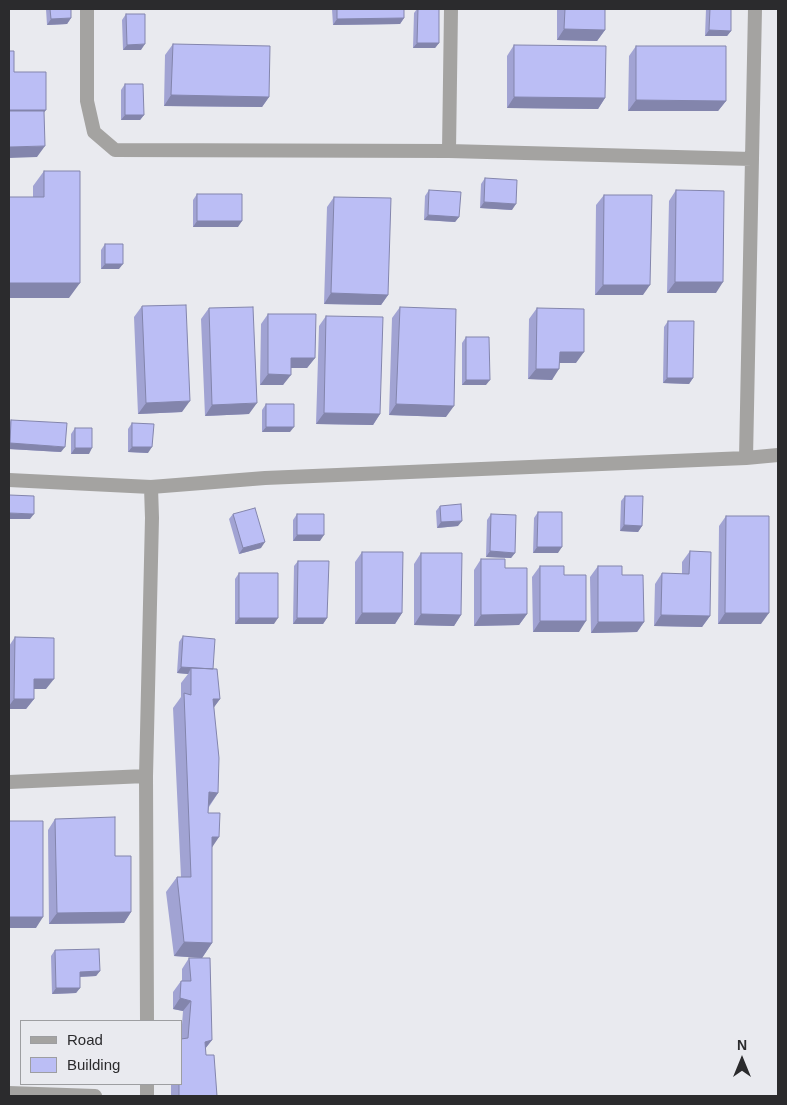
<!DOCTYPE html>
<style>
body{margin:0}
#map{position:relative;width:787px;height:1105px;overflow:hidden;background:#e9eaef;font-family:Helvetica,sans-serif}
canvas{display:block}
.frame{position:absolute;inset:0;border:10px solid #2b2b2d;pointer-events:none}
.legend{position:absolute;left:20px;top:1020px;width:162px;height:65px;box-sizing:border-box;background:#e9eaef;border:1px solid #9d9ea1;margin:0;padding:6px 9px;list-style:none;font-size:15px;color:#2b2b2d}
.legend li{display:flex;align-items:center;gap:10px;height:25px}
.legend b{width:25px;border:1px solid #9d9ea1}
.north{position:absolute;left:717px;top:1035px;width:50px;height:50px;-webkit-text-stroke:4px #e9eaef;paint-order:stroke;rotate:0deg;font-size:14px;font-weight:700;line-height:20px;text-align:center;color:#2b2b2d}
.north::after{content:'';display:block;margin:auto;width:18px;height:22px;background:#2b2b2d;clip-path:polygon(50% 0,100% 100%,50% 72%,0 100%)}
</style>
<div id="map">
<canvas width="787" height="1105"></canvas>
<div class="frame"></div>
<ul class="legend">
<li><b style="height:6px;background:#a4a3a1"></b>Road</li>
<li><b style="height:14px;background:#bbbef5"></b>Building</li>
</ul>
<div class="north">N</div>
</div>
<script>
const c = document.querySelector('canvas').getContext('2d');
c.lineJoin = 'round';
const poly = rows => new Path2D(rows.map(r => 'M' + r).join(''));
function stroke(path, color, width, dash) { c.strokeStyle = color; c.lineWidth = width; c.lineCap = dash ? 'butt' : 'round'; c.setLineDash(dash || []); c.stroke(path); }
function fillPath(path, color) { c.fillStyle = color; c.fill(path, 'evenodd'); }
stroke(poly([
 [87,9,87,101,94,132,115,150,449,151,752,159],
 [449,151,451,9],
 [746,458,755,9],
 [9,480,151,487,265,478,746,458,778,455],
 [9,782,146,776],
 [147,1021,146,776,152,518,151,487],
 [147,1084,147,1096],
 [9,1093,95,1096]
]), '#a4a3a1', 14);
fillPath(poly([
 [46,9,71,9,71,18,67,24,47,25],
 [332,9,404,9,404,18,400,24,333,25],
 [417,9,439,9,439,43,435,48,413,48,414,13],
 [557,9,605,9,605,30,597,41,557,40],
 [706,9,731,9,731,31,727,36,705,36],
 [126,14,141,50,123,50,122,20],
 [173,44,269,97,262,107,164,106,165,55],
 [514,45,605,98,598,109,507,108,507,56],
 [636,46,726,101,718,111,628,111,629,56],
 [125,84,144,115,140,120,121,120,121,90],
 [44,171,69,298,9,298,33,197,33,186],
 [485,178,512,210,480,208,481,184],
 [429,190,459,217,455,222,424,220,425,196],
 [676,190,716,293,667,293,669,201],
 [197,194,238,227,193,227,193,200],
 [604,195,643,295,595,295,596,205],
 [334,197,388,295,381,305,324,304,327,207],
 [105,244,119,269,101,269,101,250],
 [142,306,182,412,138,414,134,317],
 [400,307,446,417,389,415,392,318],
 [209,308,249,414,205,416,201,319],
 [537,308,576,363,559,363,552,380,528,379,529,319],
 [268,314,315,358,307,368,291,368,283,385,260,385,261,324],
 [326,316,380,414,373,425,316,424,319,326],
 [668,321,693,378,689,384,663,383,664,327],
 [466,337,486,385,462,385,462,343],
 [266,404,290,432,262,432,262,410],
 [11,420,61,452,9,449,9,424],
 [132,423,148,453,128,452,128,429],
 [75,428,89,454,71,454,71,434],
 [625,496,642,526,638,532,620,531,621,501],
 [440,506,458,526,437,528,436,511],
 [538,512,558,553,533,553,534,518],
 [233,514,261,548,239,554,229,519],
 [297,514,320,541,293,541,293,520],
 [491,514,515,553,511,558,486,557,487,520],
 [726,516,761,624,718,624,719,526],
 [690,551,710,616,702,627,654,626,655,584,662,573,682,574,682,562],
 [362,552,402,613,395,624,355,624,355,562],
 [421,553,461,615,454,626,414,625,414,564],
 [481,559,505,568,527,614,519,625,474,626,474,570],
 [298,561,327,618,323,624,293,624,294,566],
 [540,566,564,575,579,632,533,632,532,577],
 [598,566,622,575,644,622,637,632,591,633,590,577],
 [239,573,274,624,235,624,235,579],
 [183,636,213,669,220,699,214,707,218,793,209,807,208,813,212,847,212,943,202,958,174,956,166,892,177,877,181,877,173,708,181,697,181,683,188,674,177,673,179,642],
 [15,637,46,689,34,689,34,699,26,709,9,709,9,646],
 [55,819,115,856,131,912,124,923,49,924,48,830],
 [55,950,100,971,96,976,80,977,80,988,76,993,52,994,51,956],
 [189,958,212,1040,205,1049,206,1055,217,1096,171,1096,171,1084,181,1084,181,1038,183,1011,173,1009,173,992,181,981,182,981,182,969]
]), '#a1a3d3');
fillPath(poly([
 [71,18,67,24,47,25,51,19],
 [404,18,400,24,333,25,337,19],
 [564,29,605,30,597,41,557,40],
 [709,30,731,31,727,36,705,36],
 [417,43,439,43,435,48,413,48],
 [145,44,141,50,123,50,127,45],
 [171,95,269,97,262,107,164,106],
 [514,97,605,98,598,109,507,108],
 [636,100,726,101,718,111,628,111],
 [9,110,46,110,42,115,9,115],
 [125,115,144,115,140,120,121,120],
 [45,146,37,157,9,158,9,147],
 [484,202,516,204,512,210,480,208],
 [428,215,459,217,455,222,424,220],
 [197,221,242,221,238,227,193,227],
 [105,264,123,264,119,269,101,269],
 [675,282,723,282,716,293,667,293],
 [9,283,80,283,69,298,9,298],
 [603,285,650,285,643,295,595,295],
 [331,293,388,295,381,305,324,304],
 [560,352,584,352,576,363,552,363],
 [291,358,315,358,307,368,283,368],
 [536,369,559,369,552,380,528,379],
 [268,374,291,375,283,385,260,385],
 [667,378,693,378,689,384,663,383],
 [466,380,490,380,486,385,462,385],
 [190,401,182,412,138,414,146,403],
 [257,403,249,414,205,416,212,405],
 [396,404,454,406,446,417,389,415],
 [324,413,380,414,373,425,316,424],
 [266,427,294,427,290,432,262,432],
 [10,443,65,447,61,452,9,449,9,445],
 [132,447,152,447,148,453,128,452],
 [75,448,92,448,89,454,71,454],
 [9,513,34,514,30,519,9,519],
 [462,521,458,526,437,528,441,522],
 [624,525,642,526,638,532,620,531],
 [297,535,324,535,320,541,293,541],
 [265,542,261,548,239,554,243,548],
 [537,547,562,547,558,553,533,553],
 [490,551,515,553,511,558,486,557],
 [362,613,402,613,395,624,355,624],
 [725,613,769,613,761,624,718,624],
 [421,614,461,615,454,626,414,625],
 [527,614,519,625,474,626,481,615],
 [661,615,710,616,702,627,654,626],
 [239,618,278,618,274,624,235,624],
 [297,618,327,618,323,624,293,624],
 [540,621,586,621,579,632,533,632],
 [598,622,644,622,637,632,591,633],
 [181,667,213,670,191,668,188,674,177,673],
 [34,679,54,679,46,689,27,689],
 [14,699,34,699,26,709,9,709,9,706],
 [213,699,220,699,209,714],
 [209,792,218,793,208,807],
 [212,837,219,837,209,852],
 [131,912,124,923,49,924,57,913],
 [9,917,43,917,36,928,9,928],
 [184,942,212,943,202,958,174,956],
 [100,971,96,976,76,977,80,972],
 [56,988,80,988,76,993,52,994],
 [180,998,191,1001,183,1011,173,1009],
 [212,1040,204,1050,205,1042]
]), '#8385ac');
const building = poly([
 [50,9,71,9,71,18,51,19,50,9],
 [337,9,404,9,404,18,337,19,337,9],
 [418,9,439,9,439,43,417,43,418,9],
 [565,9,605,9,605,30,564,29,565,9],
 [710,9,731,9,731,31,709,30,710,9],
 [126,14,145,14,145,44,127,45,126,14],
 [173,44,270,46,269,97,171,95,173,44],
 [514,45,606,46,605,98,514,97,514,45],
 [636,46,726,46,726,101,636,100,636,46],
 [9,51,14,51,14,72,46,72,46,110,9,110,9,51],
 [125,84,143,84,144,115,125,115,125,84],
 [9,111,44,111,45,146,9,147,9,111],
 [44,171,80,171,80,283,9,283,9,197,44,197,44,171],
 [485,178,517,180,516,204,484,202,485,178],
 [429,190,461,192,459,217,428,215,429,190],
 [676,190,724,191,723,282,675,282,676,190],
 [197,194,242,194,242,221,197,221,197,194],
 [604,195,652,195,650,285,603,285,604,195],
 [334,197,391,198,388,295,331,293,334,197],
 [105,244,123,244,123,264,105,264,105,244],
 [186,305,190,401,146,403,142,306,186,305],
 [253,307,257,403,212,405,209,308,253,307],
 [400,307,456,309,454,406,396,404,400,307],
 [537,308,584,309,584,352,560,352,559,369,536,369,537,308],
 [268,314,316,314,315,358,291,358,291,375,268,374,268,314],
 [326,316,383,317,380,414,324,413,326,316],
 [668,321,694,321,693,378,667,378,668,321],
 [466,337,489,337,490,380,466,380,466,337],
 [266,404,294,404,294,427,266,427,266,404],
 [11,420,67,423,65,447,10,443,11,420],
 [132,423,154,424,152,447,132,447,132,423],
 [75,428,92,428,92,448,75,448,75,428],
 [9,495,34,496,34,514,9,513,9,495],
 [625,496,643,496,642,526,624,525,625,496],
 [461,504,462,521,441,522,440,506,461,504],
 [255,508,265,542,243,548,233,514,255,508],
 [538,512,562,512,562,547,537,547,538,512],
 [297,514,324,514,324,535,297,535,297,514],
 [491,514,516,515,515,553,490,551,491,514],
 [726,516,769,516,769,613,725,613,726,516],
 [690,551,711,552,710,616,661,615,662,573,689,574,690,551],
 [362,552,403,552,402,613,362,613,362,552],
 [421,553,462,553,461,615,421,614,421,553],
 [481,559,505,559,505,568,527,568,527,614,481,615,481,559],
 [298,561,329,561,327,618,297,618,298,561],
 [540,566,564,566,564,575,586,575,586,621,540,621,540,566],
 [598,566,622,566,622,575,643,575,644,622,598,622,598,566],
 [239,573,278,573,278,618,239,618,239,573],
 [183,636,215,639,213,669,181,667,183,636],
 [15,637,54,638,54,679,34,679,34,699,14,699,15,637],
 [191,668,217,669,220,699,213,699,219,758,218,793,209,792,208,813,220,813,219,837,212,837,212,943,184,942,177,877,191,877,184,693,191,695,191,668],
 [115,817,115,856,131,856,131,912,57,913,55,819,115,817],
 [9,821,43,821,43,917,9,917,9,821],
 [99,949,100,971,80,972,80,988,56,988,55,950,99,949],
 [189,958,210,958,212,1040,205,1042,206,1055,214,1055,217,1096,179,1096,179,1084,181,1084,181,1039,188,1038,191,1001,180,998,181,981,191,981,189,958]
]);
fillPath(building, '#bbbef5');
stroke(building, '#8385ac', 1);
</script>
